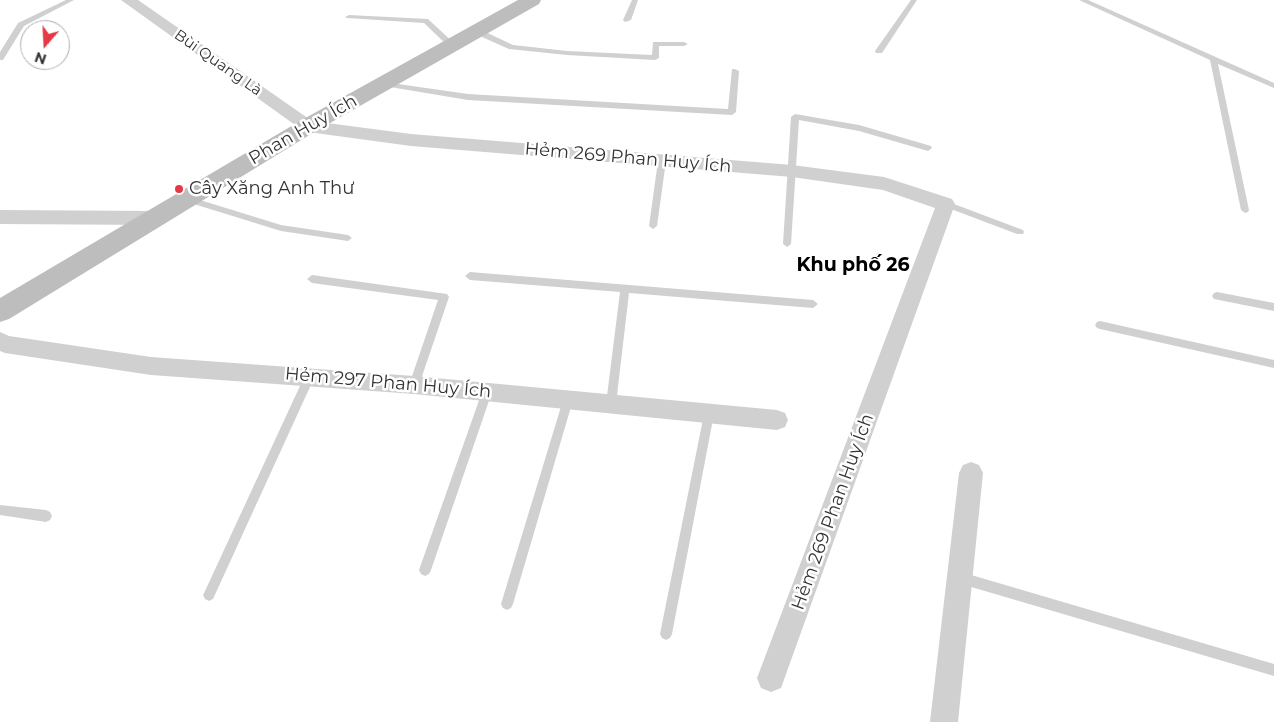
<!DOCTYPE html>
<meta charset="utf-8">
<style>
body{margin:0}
#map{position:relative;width:1274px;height:722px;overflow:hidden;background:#fff;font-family:Montserrat,sans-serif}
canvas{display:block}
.north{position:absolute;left:20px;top:20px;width:50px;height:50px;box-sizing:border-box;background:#fff;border:1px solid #adadad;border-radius:50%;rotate:199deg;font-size:14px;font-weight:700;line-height:20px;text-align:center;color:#333}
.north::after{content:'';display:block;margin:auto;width:18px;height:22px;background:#e63946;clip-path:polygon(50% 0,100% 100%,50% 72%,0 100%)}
</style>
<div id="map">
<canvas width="1274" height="722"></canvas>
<div class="north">N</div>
</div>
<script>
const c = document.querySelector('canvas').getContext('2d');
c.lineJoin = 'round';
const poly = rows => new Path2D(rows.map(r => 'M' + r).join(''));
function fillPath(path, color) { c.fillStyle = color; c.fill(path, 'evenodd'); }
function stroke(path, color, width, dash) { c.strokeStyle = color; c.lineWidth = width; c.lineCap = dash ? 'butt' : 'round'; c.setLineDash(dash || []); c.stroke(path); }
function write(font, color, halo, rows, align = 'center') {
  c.font = font + ' Montserrat,sans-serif'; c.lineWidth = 5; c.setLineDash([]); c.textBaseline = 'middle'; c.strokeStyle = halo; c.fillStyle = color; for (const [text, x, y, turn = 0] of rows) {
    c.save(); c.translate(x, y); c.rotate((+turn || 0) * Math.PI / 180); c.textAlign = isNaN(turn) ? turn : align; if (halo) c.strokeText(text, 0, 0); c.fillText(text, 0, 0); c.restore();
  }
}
fillPath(poly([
 [66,0,74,0,24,26,3,60,0,60,0,52,18,23,66,0],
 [632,0,638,0,631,20,625,22,623,20,632,0],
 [911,0,917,0,882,53,876,53,875,51,911,0],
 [1079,0,1088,0,1274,83,1274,88,1218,64,1249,210,1248,212,1245,213,1241,210,1210,60,1079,0],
 [349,15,428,19,456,45,452,47,449,47,424,23,347,18,345,17,349,15],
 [473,29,479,29,513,45,567,51,652,55,653,42,684,42,688,44,684,46,659,46,659,58,655,60,567,55,509,49,473,33,473,29],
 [732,69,735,69,739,71,736,112,732,115,468,100,384,86,380,84,384,82,468,94,728,109,732,69],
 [795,114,859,125,931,146,932,148,928,151,859,131,799,120,791,244,787,247,783,244,791,117,795,114],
 [662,158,666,161,657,226,653,229,649,226,658,161,662,158],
 [187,196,281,225,348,235,352,238,348,241,281,231,184,201,183,199,187,196],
 [946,201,1023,230,1024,232,1023,234,1017,234,943,206,942,204,943,202,946,201],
 [470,272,813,300,818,304,813,308,629,293,616,404,615,407,611,409,607,407,606,404,620,292,470,280,465,276,470,272],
 [312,275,447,294,449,297,418,388,414,389,410,388,409,385,438,300,312,283,307,279,312,275],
 [1217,292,1274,303,1274,311,1214,299,1212,296,1214,293,1217,292],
 [1100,321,1274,360,1274,368,1100,329,1097,328,1095,325,1097,322,1100,321],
 [310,372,314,373,315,376,213,599,209,601,205,599,203,595,205,591,306,373,310,372],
 [487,387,491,389,492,392,431,570,429,574,425,576,421,574,419,570,482,392,483,389,487,387],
 [568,395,572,397,573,400,513,604,511,608,507,610,503,608,501,604,563,400,564,397,568,395],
 [709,409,713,411,714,414,672,634,670,638,666,640,662,638,660,634,704,414,705,411,709,409],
 [0,505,46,510,50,512,52,516,50,520,46,522,0,515,0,505],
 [961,572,1274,664,1274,676,961,584,957,582,955,578,957,574,961,572]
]), '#d0d0d0');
fillPath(poly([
 [121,0,138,0,312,121,411,134,792,165,884,177,952,199,955,204,781,688,771,692,761,688,757,678,935,208,883,190,792,177,411,146,308,132,302,130,121,0],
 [0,210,156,211,163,213,165,218,163,223,156,225,0,224,0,210],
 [0,332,9,336,151,357,414,376,777,410,785,413,788,420,785,427,777,430,414,394,151,375,5,353,0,351,0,332],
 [971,462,979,465,983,473,958,722,930,722,959,473,963,465,971,462]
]), '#d0d0d0');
fillPath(poly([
 [518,0,541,0,539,4,316,131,9,319,0,322,0,298,300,121,518,0]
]), '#bdbdbd');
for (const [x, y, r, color] of [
 [179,189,5,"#e63946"]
]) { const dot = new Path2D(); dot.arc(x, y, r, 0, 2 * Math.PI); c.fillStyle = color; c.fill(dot); stroke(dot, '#fff', 2); }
write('15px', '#333', '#fff', [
 ["Bùi Quang Là",218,63,35]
]);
write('18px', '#333', '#fff', [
 ["Phan Huy Ích",303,130,-30],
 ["Hẻm 269 Phan Huy Ích",628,158,5],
 ["Hẻm 297 Phan Huy Ích",388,383,5],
 ["Hẻm 269 Phan Huy Ích",833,512,-70]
]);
write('18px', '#333', '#fff', [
 ["Cây Xăng Anh Thư",189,189]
], 'left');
write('bold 19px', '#000', '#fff', [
 ["Khu phố 26",853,265]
]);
</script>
